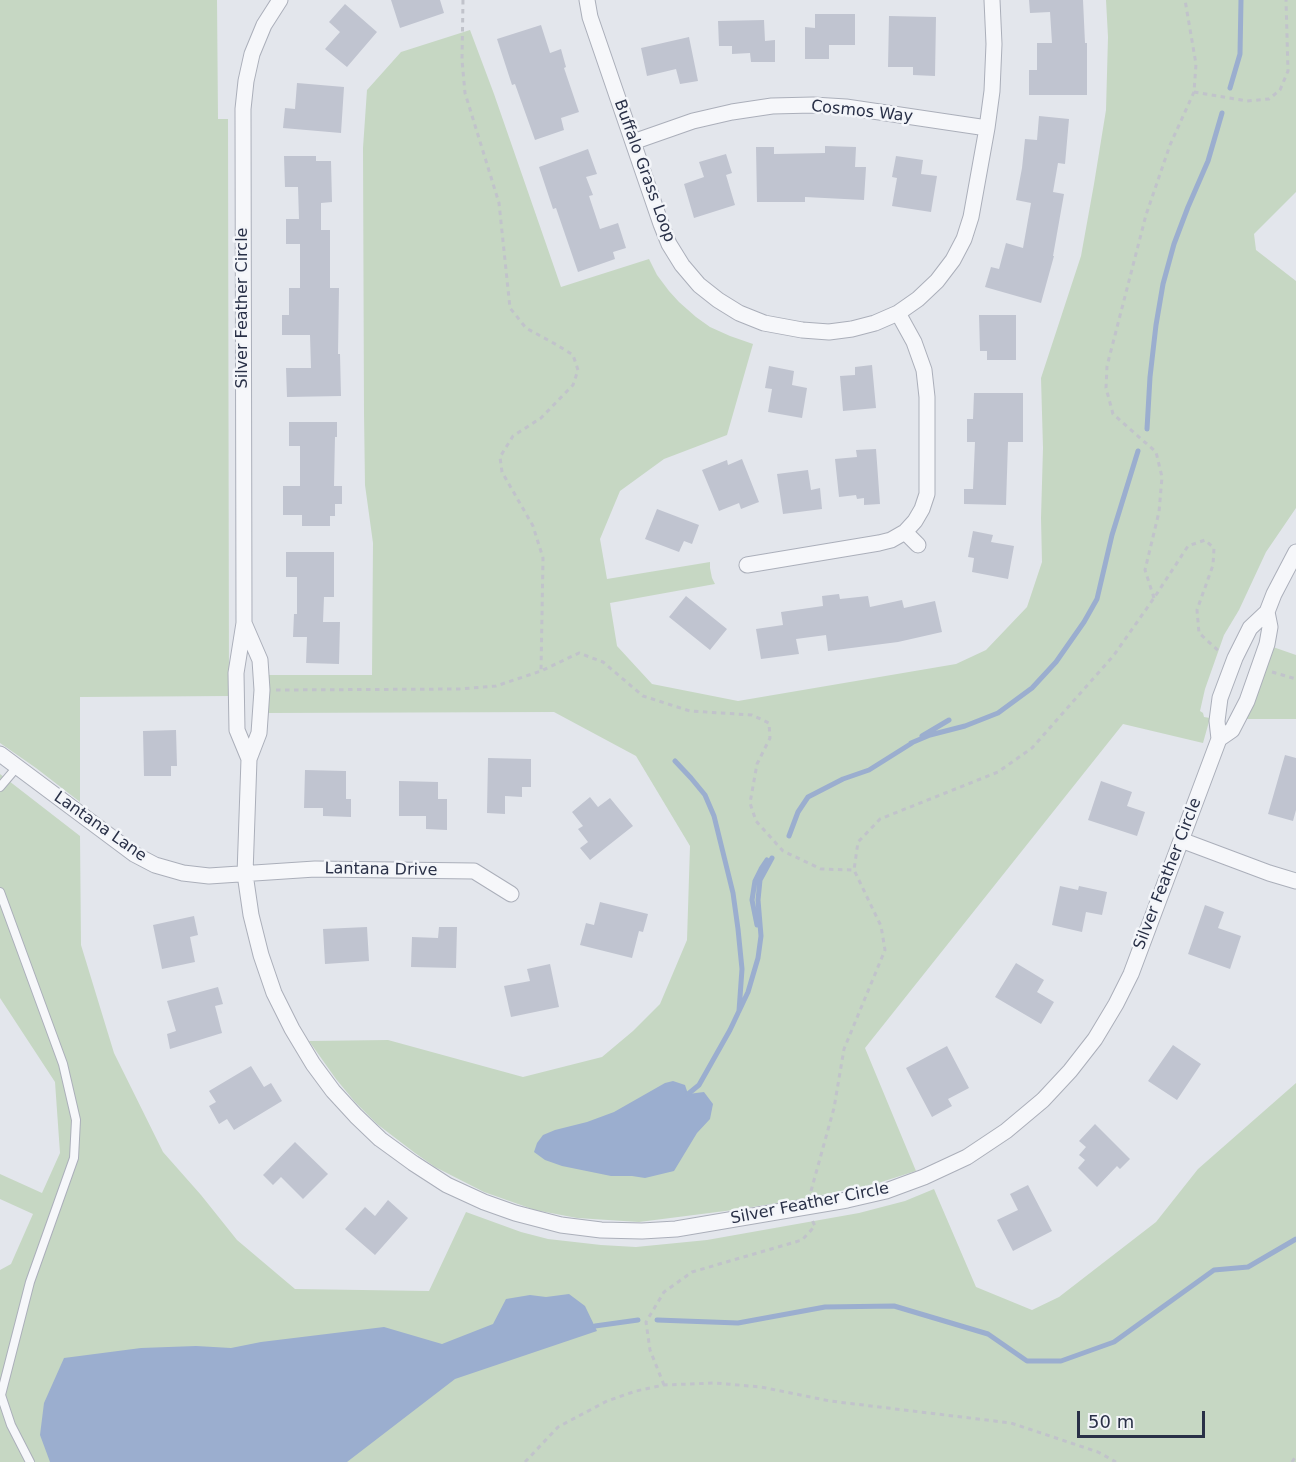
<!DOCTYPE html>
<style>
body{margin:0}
#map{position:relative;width:1296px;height:1462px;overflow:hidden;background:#e3e6ec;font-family:"DejaVu Sans",sans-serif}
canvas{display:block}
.scale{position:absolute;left:1077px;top:1411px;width:128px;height:27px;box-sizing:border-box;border:3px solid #293047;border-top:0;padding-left:8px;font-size:18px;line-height:21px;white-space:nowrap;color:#293047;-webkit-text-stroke:4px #f3f5f9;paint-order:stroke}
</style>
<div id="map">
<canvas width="1296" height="1462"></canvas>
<div class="scale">50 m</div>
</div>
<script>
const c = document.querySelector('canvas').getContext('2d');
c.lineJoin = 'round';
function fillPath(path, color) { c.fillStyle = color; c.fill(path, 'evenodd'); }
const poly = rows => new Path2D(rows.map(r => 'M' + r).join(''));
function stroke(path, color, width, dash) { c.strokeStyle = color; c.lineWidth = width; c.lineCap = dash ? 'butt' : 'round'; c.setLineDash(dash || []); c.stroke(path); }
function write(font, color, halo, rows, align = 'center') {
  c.font = font + ' "DejaVu Sans",sans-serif'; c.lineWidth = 5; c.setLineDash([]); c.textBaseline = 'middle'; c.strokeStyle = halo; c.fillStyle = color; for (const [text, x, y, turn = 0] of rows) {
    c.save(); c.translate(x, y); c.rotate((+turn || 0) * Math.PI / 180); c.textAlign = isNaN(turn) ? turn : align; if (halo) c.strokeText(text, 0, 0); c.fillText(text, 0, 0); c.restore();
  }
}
fillPath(poly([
 [0,0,217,0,218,119,228,119,229,696,80,697,80,802,36,768,0,743],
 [1106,0,1296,0,1296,192,1254,234,1256,250,1296,281,1296,508,1266,552,1239,610,1224,635,1205,689,1200,711,1203,713,1204,717,1210,718,1203,743,1123,724,865,1048,916,1171,878,1183,803,1199,733,1210,639,1222,577,1218,535,1210,484,1192,435,1167,415,1153,377,1124,355,1102,336,1079,309,1041,388,1040,523,1077,602,1057,633,1031,660,1004,687,940,690,846,636,756,554,712,267,713,267,675,372,675,373,543,365,485,364,413,363,148,367,90,401,52,470,30,494,94,561,287,649,259,657,275,669,291,679,302,696,317,710,327,730,336,753,344,727,435,664,459,620,491,600,539,607,579,710,562,710,568,712,578,715,584,610,603,617,646,652,684,738,701,956,664,986,650,1027,607,1042,562,1041,518,1043,448,1041,378,1081,256,1094,184,1106,110,1108,37],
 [1273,647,1296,655,1296,719,1244,719],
 [0,774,80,836,81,945,114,1053,163,1152,201,1195,237,1240,295,1289,429,1291,466,1212,521,1232,548,1239,601,1245,636,1247,707,1240,859,1213,905,1201,934,1189,976,1287,1032,1310,1059,1297,1156,1222,1198,1169,1296,1083,1296,1462,0,1462,0,1270,11,1264,33,1214,0,1199,0,1174,42,1193,60,1153,55,1082,0,998]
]), '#c6d7c3');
fillPath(poly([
 [673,1081,685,1085,688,1094,704,1092,713,1104,710,1119,697,1133,674,1171,645,1178,632,1176,611,1176,562,1166,545,1160,534,1152,537,1143,543,1135,555,1130,587,1122,614,1112,665,1083],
 [569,1294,585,1306,597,1331,455,1379,347,1462,50,1462,40,1435,44,1403,64,1358,141,1348,196,1346,231,1348,261,1342,384,1327,442,1344,493,1324,506,1299,530,1295,546,1297]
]), '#9baecf');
stroke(poly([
 [1230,88,1240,54,1241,0],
 [1147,429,1150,377,1156,325,1163,284,1174,244,1188,207,1208,161,1222,113],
 [922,736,949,720],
 [911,743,930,735,965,726,998,713,1032,688,1056,662,1084,622,1097,599,1112,535,1138,451],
 [675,761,691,778,705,795,714,816,733,893,738,929,742,969,739,1011],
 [789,836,798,812,808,797,843,779,869,770,912,743],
 [757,925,752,900,755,881,761,869,767,860],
 [688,1094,699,1085,730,1030,748,992,758,958,761,936,758,900,760,880,772,858],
 [657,1320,738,1323,825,1307,894,1306,988,1334,1027,1361,1061,1361,1114,1342,1214,1270,1248,1267,1296,1239],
 [595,1326,638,1320]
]), '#9baecf', 5);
fillPath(poly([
 [391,0,440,0,444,13,400,28],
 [1029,0,1083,0,1085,43,1087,43,1087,95,1029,95,1029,70,1037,70,1037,43,1052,43,1050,12,1030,13],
 [345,4,377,32,347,67,325,49,340,32,329,22],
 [815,14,855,14,855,45,829,45,829,59,805,59,805,27,815,28],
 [889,16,936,17,935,76,913,75,913,67,888,67],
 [764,20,765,41,775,40,775,62,751,62,750,53,732,54,732,46,719,46,718,21],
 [541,25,550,53,561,49,566,67,564,68,579,112,561,118,564,130,535,140,515,84,512,85,497,39],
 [689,37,698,81,680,84,676,69,647,76,641,48],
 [297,83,344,87,341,133,283,128,285,108,295,109],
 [1039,116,1069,119,1065,164,1058,163,1053,192,1064,194,1053,256,1054,256,1041,303,985,287,991,267,999,269,1006,243,1023,248,1031,203,1016,200,1022,168,1025,139,1037,140],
 [825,146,856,147,855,167,866,167,864,200,805,197,805,202,757,202,756,147,774,147,774,154,825,153],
 [588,149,597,174,586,177,593,195,589,196,600,229,618,223,626,248,613,252,615,259,578,272,556,208,553,209,539,167],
 [726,154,732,173,726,175,735,205,694,218,684,184,704,177,699,162],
 [284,156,316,156,316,161,331,161,332,202,321,203,321,230,330,230,330,288,339,288,338,354,340,354,341,396,287,397,286,368,311,368,310,335,282,335,282,315,289,315,289,288,300,288,300,244,286,244,286,219,299,219,298,187,285,187],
 [896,156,923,160,921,174,937,176,931,212,892,206,897,178,892,177],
 [979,315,1016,315,1016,360,987,360,987,351,980,351],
 [872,365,876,408,843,411,840,376,855,375,855,367],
 [769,366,794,371,792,385,807,388,802,418,768,412,772,389,765,388],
 [974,393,1023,393,1023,442,1008,442,1006,505,964,504,964,489,973,489,975,442,967,442,967,419,973,419],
 [289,422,337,422,337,437,335,437,334,486,342,486,342,504,335,504,335,516,330,516,330,526,302,526,302,515,283,515,283,486,300,486,300,446,289,446],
 [876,449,880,504,864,505,864,498,857,499,856,495,839,497,835,459,857,457,856,450],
 [742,459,759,502,741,509,739,503,719,511,702,470,727,460,728,465],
 [808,470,811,490,820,488,822,509,783,514,777,474],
 [657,509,699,525,692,544,684,541,679,552,645,539],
 [973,531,993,535,991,542,1014,546,1008,579,972,572,974,558,968,557],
 [286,552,334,552,334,597,324,597,323,622,340,622,339,664,306,663,307,637,293,637,294,614,297,614,297,577,286,577],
 [839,594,840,599,868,596,870,607,902,600,904,608,935,601,942,632,898,642,828,651,826,635,796,639,799,654,761,659,756,629,783,625,781,612,823,606,822,596],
 [686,596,727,629,710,650,669,617],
 [176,730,177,766,171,766,171,776,144,776,143,731],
 [1285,755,1296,758,1296,810,1293,821,1268,814],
 [488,758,531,759,531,787,522,787,522,797,505,796,505,814,487,813],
 [305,770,346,771,346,799,351,799,351,817,323,816,323,808,304,808],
 [399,781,438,782,438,799,447,799,447,830,426,829,426,816,399,816],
 [1101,781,1132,792,1127,806,1145,812,1137,836,1088,820],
 [590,797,598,807,610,798,633,826,590,860,580,848,588,842,578,829,583,826,572,812],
 [1060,886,1078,890,1079,886,1107,892,1102,915,1086,912,1082,932,1052,925],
 [600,902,648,914,643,932,639,931,632,958,580,945,586,923,594,925],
 [1205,905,1224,912,1218,928,1241,936,1230,969,1188,954],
 [194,916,198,935,190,937,195,962,162,969,153,925],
 [367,927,369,961,325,964,323,929],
 [439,927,457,927,456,968,411,967,412,937,438,938],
 [1016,963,1044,980,1037,992,1054,1002,1041,1024,995,997],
 [550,964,559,1007,511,1017,504,986,530,981,527,969],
 [218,987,223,1004,215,1006,222,1033,170,1049,167,1034,176,1031,167,1001],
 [1173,1045,1201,1064,1177,1100,1148,1081],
 [947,1046,969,1088,948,1099,952,1106,932,1117,906,1068],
 [251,1066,264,1087,271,1083,282,1101,234,1130,227,1119,219,1124,209,1106,216,1102,209,1091],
 [1095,1124,1130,1159,1120,1169,1117,1166,1097,1187,1078,1168,1085,1160,1079,1155,1086,1147,1079,1141],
 [295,1142,328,1174,303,1199,281,1177,273,1185,263,1175],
 [1028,1185,1052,1231,1013,1251,997,1220,1018,1210,1010,1194],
 [388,1200,408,1218,375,1255,345,1229,365,1207,375,1216]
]), '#c0c4d0');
const lane = poly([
 [0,787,17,767],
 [0,892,63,1064,76,1120,74,1158,30,1282,1,1395,11,1425,30,1462]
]);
const street = poly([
 [587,0,590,17,661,224,669,244,682,265,699,285,718,300,739,313,764,323,802,330,829,332,852,329,875,323,898,313,918,299,937,281,953,260,964,239,971,217,987,128,992,91,994,44,992,0],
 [633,142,693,121,732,112,772,106,813,105,846,107,987,128],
 [905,532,918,545],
 [747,565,879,543,891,540,905,532,915,521,922,509,927,494,927,397,924,370,914,342,898,313],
 [244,623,260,660,262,690,259,733,249,759,245,874,251,915,261,955,274,993,292,1029,313,1064,333,1091,356,1116,380,1139,413,1163,447,1185,484,1202,515,1213,561,1225,601,1230,642,1231,676,1229,847,1200,886,1191,924,1177,967,1157,1006,1131,1043,1100,1070,1071,1095,1039,1116,1004,1131,974,1219,739,1217,721,1220,698,1235,658,1250,628,1267,612,1274,594,1296,552],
 [1219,739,1232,730,1247,701,1267,644,1270,627,1267,612],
 [0,754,134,854,155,865,183,873,209,876,315,869,474,871,511,894],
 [249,759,237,730,236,673,244,623,243,109,246,81,252,54,264,25,280,0],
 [1181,840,1269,873,1296,881]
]);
stroke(lane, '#abafba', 10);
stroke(street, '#abafba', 17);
stroke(poly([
 [463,0,462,60,465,93,499,203,510,308,526,328,557,345,573,355,578,370,573,385,541,418,513,436,500,457,502,472,533,526,543,558,541,671],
 [1194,92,1247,101,1269,99,1280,90,1288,71,1286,0],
 [1154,598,1145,570,1159,512,1162,477,1156,452,1113,414,1106,388,1107,366,1146,215,1170,145,1194,92,1196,64,1185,0],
 [1272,672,1296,679],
 [276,690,459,689,496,686,541,671,579,653,603,662,643,696,690,711,752,715,769,723,770,738,757,764,750,803,756,821,783,851,821,869,854,870],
 [811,1191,834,1108,844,1049,885,950,881,926,854,870,858,842,880,819,998,772,1032,748,1114,655,1154,598,1188,546,1205,540,1214,548,1213,565,1197,610,1199,633,1221,653],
 [664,1385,650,1350,646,1322,664,1292,692,1272,802,1240,815,1226,812,1220],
 [525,1462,558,1427,607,1401,636,1391,664,1385,715,1383,761,1387,830,1401,1011,1423,1098,1452,1116,1462],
 [1292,1462,1296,1456]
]), '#c1c3cb', 3, [4.5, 4.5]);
stroke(lane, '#f6f7fa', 8);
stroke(street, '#f6f7fa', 15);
write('16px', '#293047', '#f3f5f9', [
 ["Cosmos Way",862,112,6],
 ["Buffalo Grass Loop",644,171,70],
 ["Silver Feather Circle",243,308,-90],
 ["Lantana Lane",100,827,35],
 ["Lantana Drive",381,870,1],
 ["Silver Feather Circle",1168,874,-69],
 ["Silver Feather Circle",810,1204,-11]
]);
</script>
